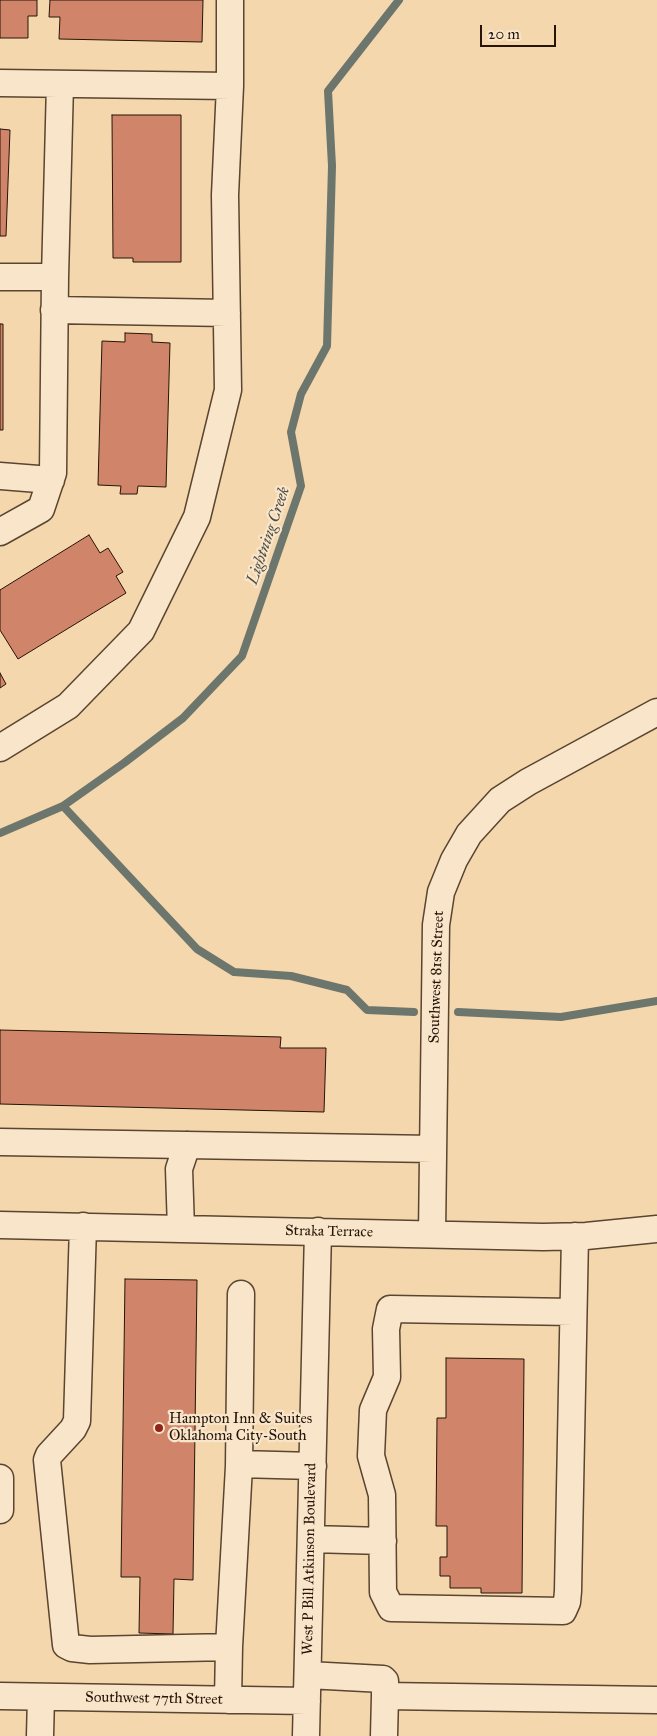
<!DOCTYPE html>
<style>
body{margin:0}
#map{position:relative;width:657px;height:1736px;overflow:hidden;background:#f4d7ad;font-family:"IM FELL Great Primer",serif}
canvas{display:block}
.scale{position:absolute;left:480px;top:25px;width:76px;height:22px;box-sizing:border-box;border:2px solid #251407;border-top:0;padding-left:6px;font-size:15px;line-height:18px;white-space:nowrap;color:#251407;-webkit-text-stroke:4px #f8e5ca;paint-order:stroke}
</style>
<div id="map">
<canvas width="657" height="1736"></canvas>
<div class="scale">20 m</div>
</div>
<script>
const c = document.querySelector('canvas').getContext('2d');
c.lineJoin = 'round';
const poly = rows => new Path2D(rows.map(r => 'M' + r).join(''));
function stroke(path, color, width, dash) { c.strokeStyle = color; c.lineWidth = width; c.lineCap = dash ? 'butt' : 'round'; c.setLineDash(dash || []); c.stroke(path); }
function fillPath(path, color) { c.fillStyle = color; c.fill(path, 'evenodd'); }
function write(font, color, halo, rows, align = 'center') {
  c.font = font + ' "IM FELL Great Primer",serif'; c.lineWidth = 4.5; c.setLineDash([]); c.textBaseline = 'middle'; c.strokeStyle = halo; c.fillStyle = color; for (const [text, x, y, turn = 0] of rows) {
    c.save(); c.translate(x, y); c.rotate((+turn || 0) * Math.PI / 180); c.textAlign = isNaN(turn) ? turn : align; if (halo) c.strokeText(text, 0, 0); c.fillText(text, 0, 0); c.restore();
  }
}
stroke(poly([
 [63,806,197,949,234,972,291,976,347,990,367,1010,414,1012],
 [0,833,63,806,124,763,183,718,242,656,301,486,291,432,301,394,327,346,332,166,328,91,399,0],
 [458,1012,561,1017,657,1001]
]), '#6d766d', 8);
const building = poly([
 [0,0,37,0,37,16,28,16,28,38,0,38,0,0],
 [50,0,203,0,202,42,59,39,60,17,49,17,50,0],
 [112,115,181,115,181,262,133,262,133,258,113,258,112,115],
 [0,129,10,130,6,236,0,236,0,129],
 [0,324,3,324,3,430,0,430,0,324],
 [125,333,152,334,152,342,170,343,166,487,138,486,137,494,120,494,121,486,98,485,102,341,125,342,125,333],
 [89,535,100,553,108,548,123,572,116,576,126,593,18,659,0,630,0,590,89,535],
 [0,673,6,684,0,688,0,673],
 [0,1030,281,1037,280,1048,326,1048,324,1112,0,1104,0,1030],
 [125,1279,197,1280,193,1580,174,1579,173,1634,139,1633,140,1577,121,1577,125,1279],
 [446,1358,524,1359,522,1593,481,1593,481,1588,450,1588,450,1576,440,1576,440,1557,447,1557,447,1526,436,1526,437,1418,446,1418,446,1358]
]);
fillPath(building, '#d0856a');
stroke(building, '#251407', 1);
const minor = poly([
 [0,83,230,86],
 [0,277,55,277,60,84],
 [54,310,227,313],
 [0,476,51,480],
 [0,532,41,509,53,473,55,277],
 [0,748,68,706,141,631,197,517,228,390,225,195,230,86,230,0],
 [0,1142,433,1149],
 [0,1225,543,1237,586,1236,657,1229],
 [83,1226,77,1421,73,1429,49,1455,47,1460,66,1645,72,1648,90,1650,229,1647,228,1700],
 [181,1229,179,1169,187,1145],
 [432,1234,436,925,441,892,454,860,469,834,500,800,528,782,657,712],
 [573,1312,390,1309,386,1329,387,1377,373,1410,371,1456,382,1495,383,1592,391,1608,563,1611,567,1602,568,1591,575,1236],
 [239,1464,313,1466],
 [0,1478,0,1510],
 [311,1539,383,1541],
 [229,1647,239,1466,241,1294],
 [308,1675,383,1679,385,1681,385,1696,657,1700],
 [0,1696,307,1701],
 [40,1736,41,1697],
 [306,1736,318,1231],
 [384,1736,385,1696]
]);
stroke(minor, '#594530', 29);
stroke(minor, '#f8e5ca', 26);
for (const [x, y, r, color] of [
 [159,1428,5,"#8f2418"]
]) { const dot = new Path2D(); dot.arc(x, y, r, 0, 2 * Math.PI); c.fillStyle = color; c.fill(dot); stroke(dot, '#f8e5ca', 2); }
write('15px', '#251407', '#f8e5ca', [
 ["Southwest 81st Street",437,977,-88],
 ["Straka Terrace",329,1232,1],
 ["West P Bill Atkinson Boulevard",310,1559,-89],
 ["Southwest 77th Street",154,1699,1]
]);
write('15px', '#251407', '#f8e5ca', [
 ["Hampton Inn & Suites",169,1419],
 ["Oklahoma City-South",169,1436]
], 'left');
write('italic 16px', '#4f4d42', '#f8e5ca', [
 ["Lightning Creek",269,536,-71]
]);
</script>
